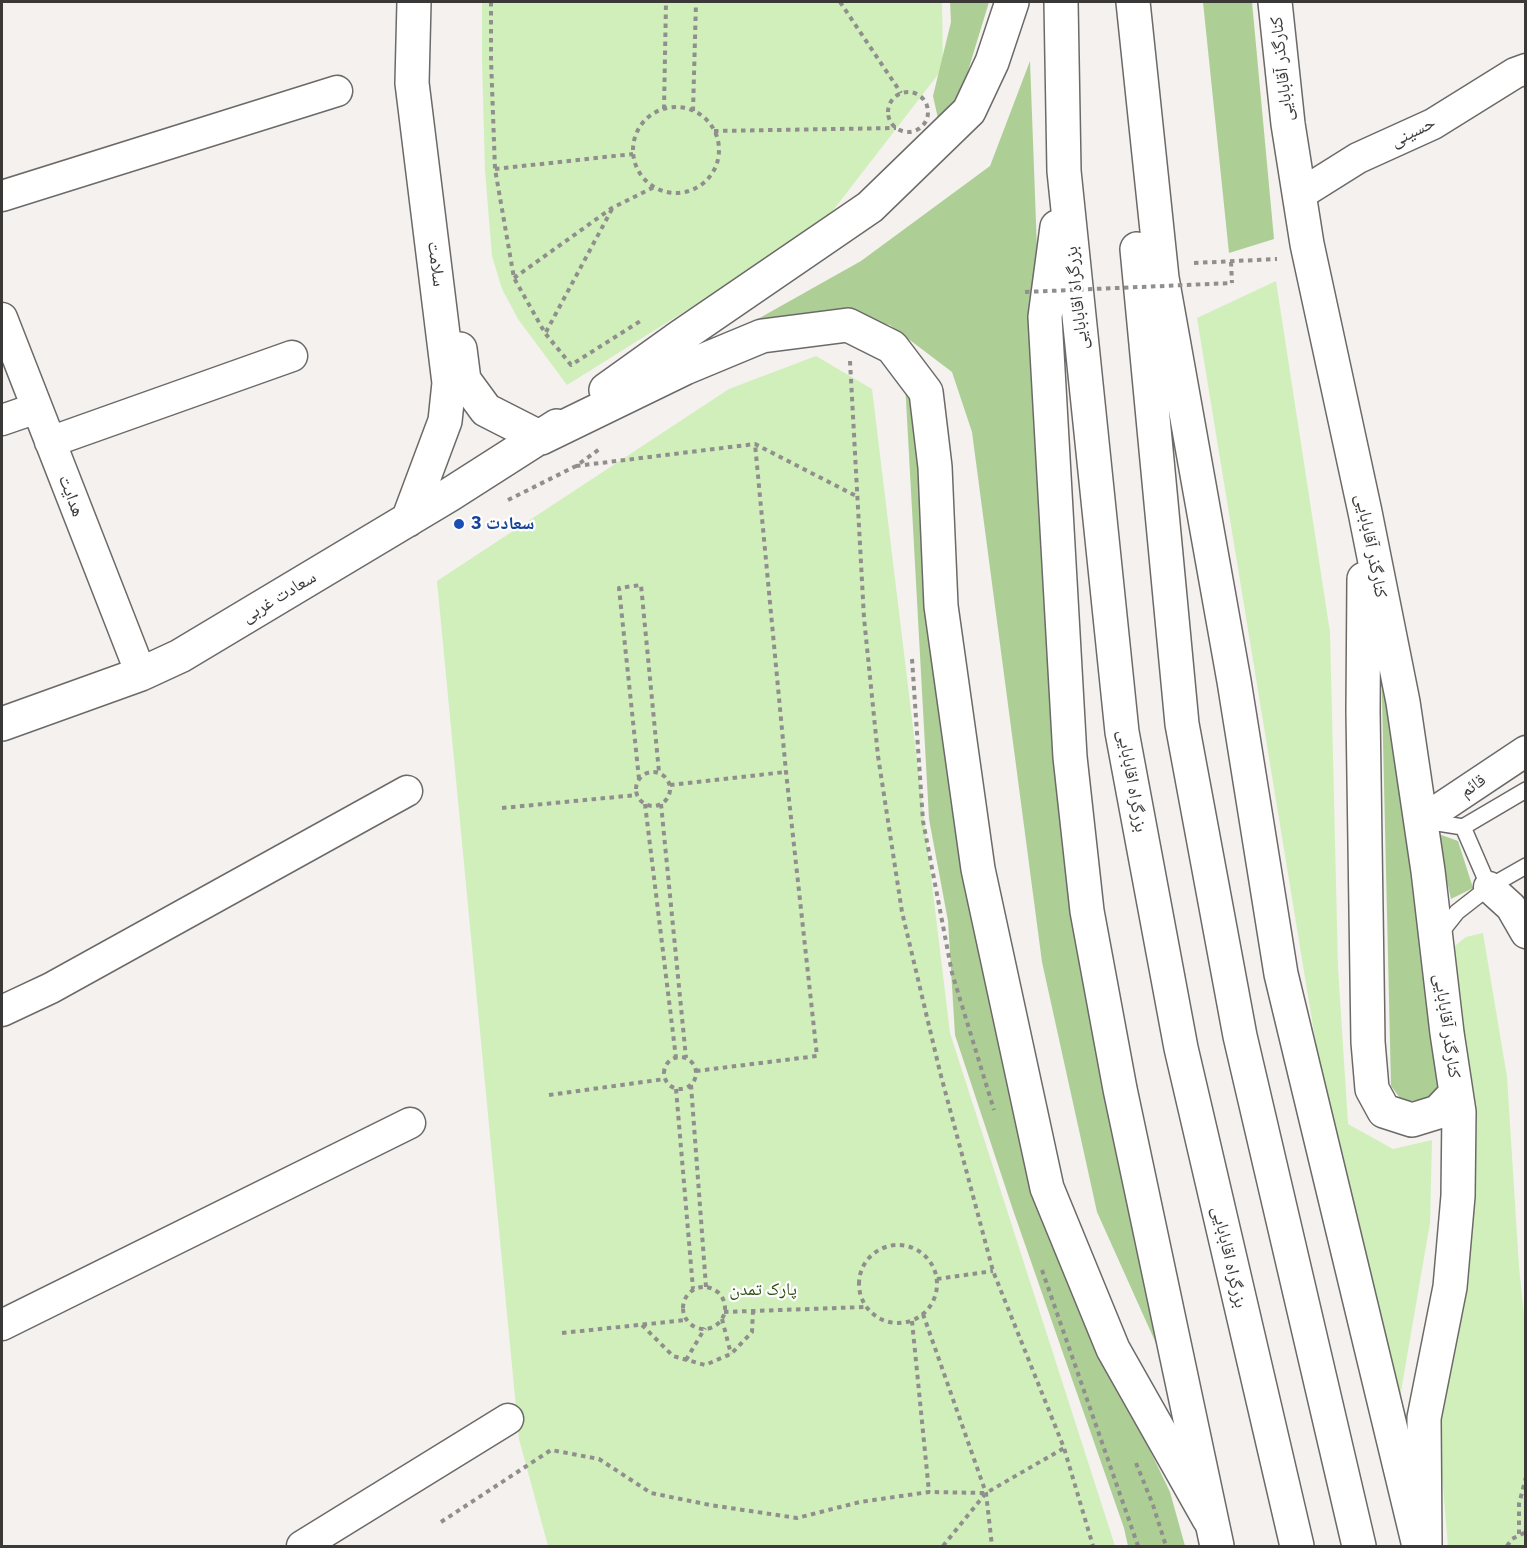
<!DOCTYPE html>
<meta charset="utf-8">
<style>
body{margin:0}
#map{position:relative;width:1527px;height:1548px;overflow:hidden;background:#f4f1ee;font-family:"IBM Plex Sans",sans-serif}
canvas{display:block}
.frame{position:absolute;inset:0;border:3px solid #3a3938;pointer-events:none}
</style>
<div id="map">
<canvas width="1527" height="1548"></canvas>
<div class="frame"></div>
</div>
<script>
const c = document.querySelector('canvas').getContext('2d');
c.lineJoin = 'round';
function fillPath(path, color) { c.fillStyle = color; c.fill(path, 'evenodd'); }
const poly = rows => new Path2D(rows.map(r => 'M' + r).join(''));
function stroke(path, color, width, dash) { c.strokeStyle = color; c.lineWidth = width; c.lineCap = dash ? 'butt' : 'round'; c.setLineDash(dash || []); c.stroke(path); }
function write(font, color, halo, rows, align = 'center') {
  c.font = font + ' "IBM Plex Sans","Noto Naskh Arabic",sans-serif'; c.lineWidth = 4.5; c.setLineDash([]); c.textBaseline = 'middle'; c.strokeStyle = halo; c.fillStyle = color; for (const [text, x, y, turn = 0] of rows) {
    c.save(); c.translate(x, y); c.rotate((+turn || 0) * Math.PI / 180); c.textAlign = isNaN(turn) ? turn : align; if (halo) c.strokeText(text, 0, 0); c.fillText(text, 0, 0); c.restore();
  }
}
fillPath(poly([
 [482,2,942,2,943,68,821,226,567,385,518,319,502,289,492,256,485,170,482,59],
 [1276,281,1330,632,1338,968,1348,1124,1393,1149,1432,1140,1430,1223,1400,1397,1381,1338,1328,1118,1197,318],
 [816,356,872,389,950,1033,1115,1546,548,1546,519,1439,437,581,729,389],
 [1483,933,1507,1077,1519,1267,1525,1325,1525,1546,1448,1546,1438,1428,1451,949,1466,937]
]), '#d0efbb');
fillPath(poly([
 [950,2,989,2,957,107,939,123,933,96,951,22],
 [1203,2,1252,2,1274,239,1229,253],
 [1030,61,1049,573,1163,1359,1097,1212,1042,962,972,432,952,372,890,325,815,312,724,338,861,261,990,166],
 [905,382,925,430,982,922,1121,1390,1170,1492,1185,1546,1128,1546,1124,1528,1013,1210,955,1035,948,921,929,819],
 [1381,655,1441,1072,1439,1097,1403,1102,1391,1086],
 [1436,833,1458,841,1473,888,1451,899]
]), '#adcf95');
const lane = poly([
 [1425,821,1463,827,1526,790],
 [1463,827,1489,887],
 [1438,936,1457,912,1489,887,1526,866]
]);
const street = poly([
 [1299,195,1358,158,1433,124,1515,73,1526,69],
 [2,196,337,91],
 [2,318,141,674],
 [2,420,37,408],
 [50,442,292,356],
 [1421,821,1526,751],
 [1489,887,1511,907,1526,933],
 [2,1011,51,988,407,791],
 [2,1325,410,1123],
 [302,1546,508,1419]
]);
const secondary = poly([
 [1275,2,1288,124,1307,244,1365,512,1403,702,1428,871,1447,1033,1459,1112,1458,1196,1450,1287,1424,1418,1425,1545],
 [460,349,464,380,486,410,541,438],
 [606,390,680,337,870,207,969,111,992,62,1012,2],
 [541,438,685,368,762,336,848,325,892,347,926,392,935,467,941,606,978,869,1047,1188,1113,1349,1209,1519],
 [408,520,445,421,449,383,412,83,414,2],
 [1364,579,1363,711,1368,1042,1372,1089,1384,1111,1412,1120,1438,1112,1456,1093],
 [2,724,141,674,180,656,449,495,557,426]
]);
const highway = poly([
 [1061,2,1064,171,1122,732,1181,1048,1297,1546],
 [1133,2,1162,278,1234,681,1281,974,1419,1546],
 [1057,227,1045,317,1070,757,1087,911,1120,1089,1217,1546],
 [1137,249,1182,724,1240,1036,1359,1546]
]);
stroke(lane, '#6c6a68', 18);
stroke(street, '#6c6a68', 33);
stroke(secondary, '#6c6a68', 36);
stroke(highway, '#6c6a68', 36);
stroke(poly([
 [491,2,491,59,495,169,514,278,545,333,571,365,642,320],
 [840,2,901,93],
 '888 112a20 20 0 1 1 40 0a20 20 0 1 1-40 0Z',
 '633 150a43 43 0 1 1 86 0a43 43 0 1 1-86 0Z',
 [664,109,666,2],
 [693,111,696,2],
 [714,131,896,128],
 [495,169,633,154],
 [1231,262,1232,283],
 [1194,263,1277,259],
 [514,278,612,208,654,187],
 [546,332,612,209],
 [850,361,864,618,878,756,902,912,940,1072,993,1271,1064,1448,1093,1546],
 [576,466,755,444,858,497],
 [508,500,576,466,601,448],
 [912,659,923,821,952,973,994,1110],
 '636 789a17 17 0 1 1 34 0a17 17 0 1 1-34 0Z',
 [639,779,619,588,641,585,659,772],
 [670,785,785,772],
 [645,804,676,1058],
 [661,804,686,1058],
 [502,808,637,795],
 '664 1073a16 16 0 1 1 32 0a16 16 0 1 1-32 0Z',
 [696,1071,817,1056,786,772,755,444],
 [691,1085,706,1287],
 [676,1089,693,1289],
 [549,1095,665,1079],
 '859 1284a39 39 0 1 1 78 0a39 39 0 1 1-78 0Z',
 [1042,1270,1138,1546],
 [937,1279,993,1271],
 '683 1308a21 21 0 1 1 42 0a21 21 0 1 1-42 0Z',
 [724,1312,865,1307],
 [923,1314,986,1493,992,1546],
 [722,1319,731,1354],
 [912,1321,929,1492],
 [642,1325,673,1356,705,1365,731,1354,752,1332,753,1311],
 [562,1333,686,1320],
 [686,1360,705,1328],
 [1136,1463,1153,1505,1166,1546],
 [441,1522,551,1450,599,1459,651,1493,710,1505,797,1518,860,1502,929,1492,986,1493],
 [1519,1534,1519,1504,1526,1477],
 [943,1546,986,1493,1064,1448],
 [1507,1546,1512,1539,1526,1532]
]), '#918f8d', 4, [4.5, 4.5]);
stroke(lane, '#fff', 15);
stroke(street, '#fff', 30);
stroke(secondary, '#fff', 33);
stroke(highway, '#fff', 33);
stroke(poly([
 [1025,292,1232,283]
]), '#918f8d', 4, [4.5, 4.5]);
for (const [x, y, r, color] of [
 [459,524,6,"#1a4fb4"]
]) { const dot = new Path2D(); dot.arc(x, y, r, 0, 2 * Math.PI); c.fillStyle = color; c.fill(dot); stroke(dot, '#fffefe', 2); }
write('18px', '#3a3938', '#fffefe', [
 ["کنارگذر آقابابایی",1282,69,-96],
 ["حسینی",1413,132,-26],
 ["سلامت",436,264,83],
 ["بزرگراه اقابابایی",1077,298,-96],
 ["هدایت",71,496,69],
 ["کنارگذر آقابابایی",1371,546,79],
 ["سعادت غربی",279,597,-31],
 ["بزرگراه اقابابایی",1132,781,80],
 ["قائم",1473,786,-34],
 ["کنارگذر آقابابایی",1447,1026,82],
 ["بزرگراه اقابابایی",1229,1257,77]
]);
write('bold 18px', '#164399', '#fffefe', [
 ["سعادت 3",471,524]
], 'left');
write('18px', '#304e13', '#fffefe', [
 ["پارک تمدن",763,1290]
]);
</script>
